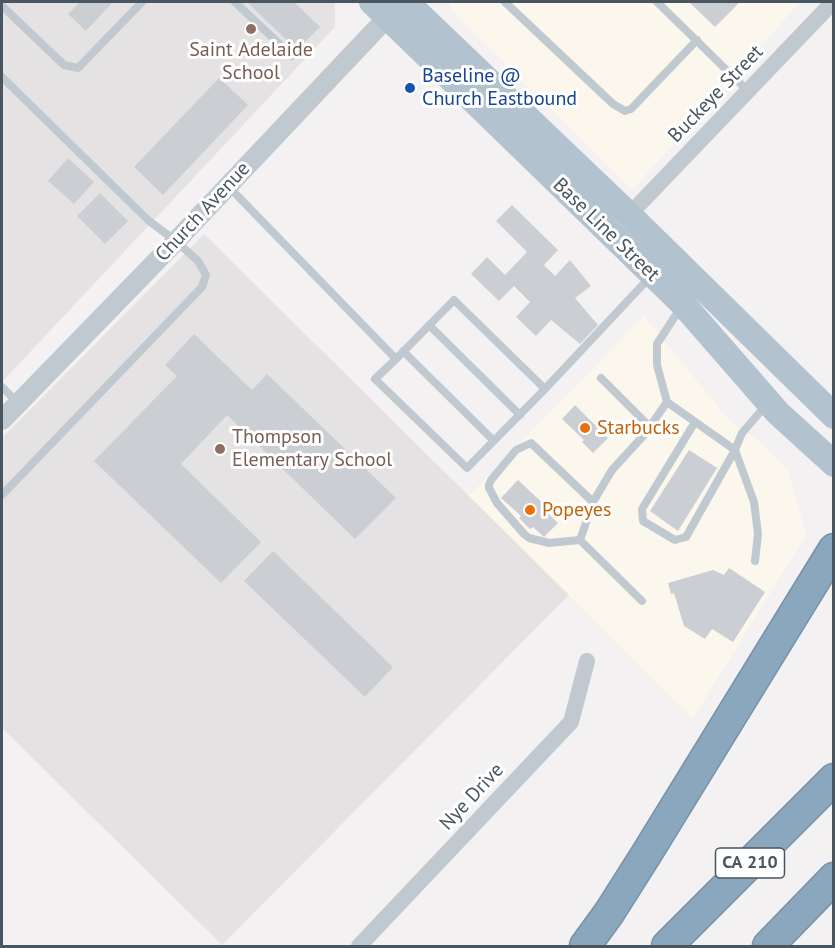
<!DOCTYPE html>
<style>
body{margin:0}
#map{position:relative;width:835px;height:948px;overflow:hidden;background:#f4f1f2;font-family:"PT Sans",sans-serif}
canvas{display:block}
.frame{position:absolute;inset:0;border:3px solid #49565f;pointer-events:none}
</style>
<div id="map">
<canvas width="835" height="948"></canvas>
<div class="frame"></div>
</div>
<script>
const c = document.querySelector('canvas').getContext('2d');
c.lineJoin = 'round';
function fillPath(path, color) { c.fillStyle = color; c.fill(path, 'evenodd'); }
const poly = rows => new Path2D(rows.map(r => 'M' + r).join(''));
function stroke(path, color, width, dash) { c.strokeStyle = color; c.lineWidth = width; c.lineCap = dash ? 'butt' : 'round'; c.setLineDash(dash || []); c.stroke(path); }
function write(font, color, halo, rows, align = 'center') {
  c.font = font + ' "PT Sans",sans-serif'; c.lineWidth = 6; c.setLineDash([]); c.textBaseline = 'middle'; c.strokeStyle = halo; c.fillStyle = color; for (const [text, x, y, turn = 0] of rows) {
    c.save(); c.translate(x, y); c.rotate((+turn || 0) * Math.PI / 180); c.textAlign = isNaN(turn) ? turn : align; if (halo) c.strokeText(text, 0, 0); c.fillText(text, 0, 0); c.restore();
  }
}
fillPath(poly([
 [451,2,800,2,632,190,451,10],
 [644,316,731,423,758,441,788,471,806,535,693,718,469,496]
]), '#fcf7ed');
fillPath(poly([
 [2,2,333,2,335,4,335,27,2,382],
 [204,234,569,595,222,945,2,728,2,438]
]), '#e5e2e4');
fillPath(poly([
 [80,2,113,2,86,31,68,14],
 [247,2,294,2,320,27,297,50],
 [689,2,740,2,715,27],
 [219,78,248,105,163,195,134,167],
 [68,158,94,182,74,204,48,181],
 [100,193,128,221,105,244,77,216],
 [512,205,558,250,544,265,555,276,570,260,591,286,575,298,598,325,580,344,551,320,536,336,516,317,530,302,514,286,499,301,471,274,487,257,505,275,527,252,496,221],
 [194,334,252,390,267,374,396,498,355,539,227,415,181,464,261,542,221,583,94,461,177,376,165,365],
 [575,405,608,438,593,453,582,442,584,440,562,419],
 [689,450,717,468,678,531,650,511],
 [518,480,548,508,546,511,558,523,544,537,533,527,530,529,519,518,521,516,501,498],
 [273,551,393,667,365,697,244,581],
 [729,568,765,592,733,642,712,629,705,639,684,626,674,593,671,594,668,583,713,570,724,575]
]), '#cbcfd4');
const motorway = poly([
 [585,946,609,913,647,853,834,549],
 [667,946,834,779],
 [768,946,834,878]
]);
stroke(motorway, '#7692aa', 33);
stroke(poly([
 [235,2,292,56],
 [505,2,613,104,625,111,631,109,697,40],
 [657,2,748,91],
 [2,6,64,65,78,68,142,2],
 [2,77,149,221,176,241,198,261,206,275,202,287,2,495],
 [228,186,396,359,454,300,545,389,651,276],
 [429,325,520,415],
 [403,351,494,441],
 [396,359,375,379,467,468,545,389],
 [601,378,650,427],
 [2,387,18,403],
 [667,402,735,450,742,433,767,404],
 [695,422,642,509,643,521,675,540,686,537,735,450],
 [735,450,754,502,758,534,755,561],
 [580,540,549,543,529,538,524,534,497,503,489,488,489,485,491,480,516,450,531,443,593,502],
 [642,601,580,540,593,502,612,470,644,435,667,402,657,365,657,344,681,307]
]), '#c0c9d0', 8);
stroke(poly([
 [629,215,833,2],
 [359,946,571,722,587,661]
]), '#c0c9d0', 16);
stroke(poly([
 [2,420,176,241,396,8]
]), '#c0c9d0', 20);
stroke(poly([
 [372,2,683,304,778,413,834,464],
 [406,2,629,215,834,416]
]), '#b2c2cf', 26);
stroke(motorway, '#8ba7be', 30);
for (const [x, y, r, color] of [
 [251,29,6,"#8d6e63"],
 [410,88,6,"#1a4fb4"],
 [585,428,6,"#e8710a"],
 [220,449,6,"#8d6e63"],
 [530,510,6,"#e8710a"]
]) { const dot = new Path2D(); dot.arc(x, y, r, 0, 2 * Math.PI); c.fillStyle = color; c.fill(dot); stroke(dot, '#fff', 2); }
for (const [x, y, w] of [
 [750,863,69]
]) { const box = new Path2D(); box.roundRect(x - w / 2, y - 15, w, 30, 4.5); c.fillStyle = '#fff'; c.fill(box); stroke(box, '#49565f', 1.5); }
write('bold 18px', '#49565f', null, [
 ["CA 210",750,863]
]);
write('20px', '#785e54', '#fff', [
 ["Saint Adelaide",251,50],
 ["School",251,73],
 ["Thompson",232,437,"left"],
 ["Elementary School",232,460,"left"]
]);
write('20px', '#164399', '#fff', [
 ["Baseline @",422,76],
 ["Church Eastbound",422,99]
], 'left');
write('20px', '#49565f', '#fff', [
 ["Buckeye Street",716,94,-46],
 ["Church Avenue",203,212,-47],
 ["Base Line Street",606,230,44],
 ["Nye Drive",472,797,-47]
]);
write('20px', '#c56008', '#fff', [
 ["Starbucks",597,428],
 ["Popeyes",542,510]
], 'left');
</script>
